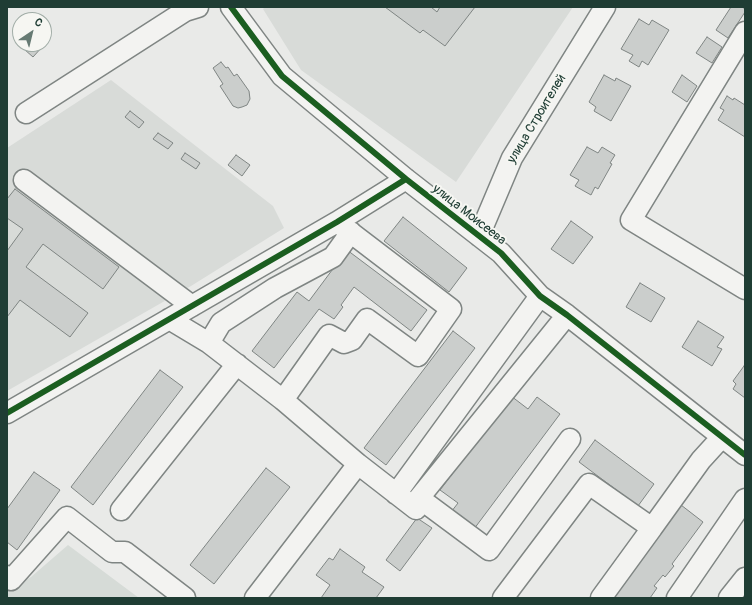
<!DOCTYPE html>
<meta charset="utf-8">
<style>
body{margin:0}
#map{position:relative;width:752px;height:605px;overflow:hidden;background:#e9eae8;font-family:Pangolin,sans-serif}
canvas{display:block}
.frame{position:absolute;inset:0;border:8px solid #1f3d34;pointer-events:none}
.north{position:absolute;left:12px;top:12px;width:40px;height:40px;box-sizing:border-box;background:#f6f6f2;border:1px solid #a0aca6;border-radius:50%;rotate:35deg;font-size:11px;font-weight:700;line-height:16px;text-align:center;color:#1f3d34}
.north::after{content:'';display:block;margin:auto;width:14px;height:18px;background:#667a73;clip-path:polygon(50% 0,100% 100%,50% 72%,0 100%)}
</style>
<div id="map">
<canvas width="752" height="605"></canvas>
<div class="frame"></div>
<div class="north">С</div>
</div>
<script>
const c = document.querySelector('canvas').getContext('2d');
c.lineJoin = 'round';
function fillPath(path, color) { c.fillStyle = color; c.fill(path, 'evenodd'); }
const poly = rows => new Path2D(rows.map(r => 'M' + r).join(''));
function stroke(path, color, width, dash) { c.strokeStyle = color; c.lineWidth = width; c.lineCap = dash ? 'butt' : 'round'; c.setLineDash(dash || []); c.stroke(path); }
function write(font, color, halo, rows, align = 'center') {
  c.font = font + ' Pangolin,sans-serif'; c.lineWidth = 4; c.setLineDash([]); c.textBaseline = 'middle'; c.strokeStyle = halo; c.fillStyle = color; for (const [text, x, y, turn = 0] of rows) {
    c.save(); c.translate(x, y); c.rotate((+turn || 0) * Math.PI / 180); c.textAlign = isNaN(turn) ? turn : align; if (halo) c.strokeText(text, 0, 0); c.fillText(text, 0, 0); c.restore();
  }
}
fillPath(poly([
 [265,7,573,7,456,182,301,70,263,9],
 [111,80,273,206,284,228,191,286,7,391,7,148]
]), '#d8dbd8');
fillPath(poly([
 [68,545,139,598,7,598,7,594,13,587,31,577]
]), '#d6dbd7');
const building = poly([
 [385,7,431,7,437,12,440,7,475,7,445,46,423,30,420,33,385,7],
 [731,7,742,7,745,9,745,12,728,38,716,30,731,7],
 [639,19,649,25,652,20,669,30,648,65,642,61,639,67,629,61,633,55,621,49,639,19],
 [707,37,722,47,712,63,696,53,707,37],
 [20,38,20,44,42,44,43,46,33,57,16,42,20,38],
 [221,62,226,68,228,67,234,76,237,74,249,91,250,99,247,105,242,107,238,108,233,106,220,86,223,84,213,68,221,62],
 [604,75,615,81,616,78,631,86,611,121,594,111,596,107,589,102,604,75],
 [682,75,697,86,687,102,672,92,682,75],
 [727,96,733,100,734,98,745,105,745,137,718,120,724,110,720,108,727,96],
 [130,111,144,122,139,128,125,117,130,111],
 [158,133,173,143,168,149,153,139,158,133],
 [587,147,598,153,602,147,615,155,610,163,612,164,598,189,595,187,591,195,575,186,579,180,570,175,587,147],
 [185,153,200,163,196,169,181,159,185,153],
 [236,155,250,165,242,176,228,165,236,155],
 [15,189,119,267,103,289,43,244,26,267,88,313,70,337,20,300,7,317,7,251,23,229,7,218,7,199,15,189],
 [403,217,467,268,449,292,384,241,403,217],
 [571,221,593,237,573,264,551,249,571,221],
 [347,250,427,310,411,331,354,287,341,305,343,307,334,319,319,309,274,368,252,351,297,292,309,301,347,250],
 [640,283,665,298,651,322,626,307,640,283],
 [698,321,724,337,717,347,722,349,712,366,682,347,698,321],
 [453,331,475,348,386,465,364,448,453,331],
 [744,366,745,367,745,398,733,389,736,384,733,381,744,366],
 [160,370,183,387,93,505,71,487,160,370],
 [511,396,528,409,537,397,560,414,471,533,448,516,458,503,440,490,511,396],
 [595,440,654,484,638,506,579,462,595,440],
 [266,468,290,487,214,584,190,565,266,468],
 [34,472,60,490,17,550,7,542,7,509,34,472],
 [681,505,703,522,672,564,674,566,665,577,663,575,654,586,657,588,650,598,608,598,666,522,668,524,681,505],
 [417,518,432,528,400,571,386,560,417,518],
 [340,549,365,567,362,572,384,587,376,598,321,598,330,585,316,575,329,558,333,560,340,549]
]);
fillPath(building, '#cbcecc');
stroke(building, '#7f8583', 1);
const minor = poly([
 [231,7,282,76,406,179,501,253,540,296,567,315,745,455],
 [745,32,631,220,745,289],
 [26,113,185,11,198,7],
 [24,180,192,306],
 [479,236,512,158,605,7],
 [169,319,209,343,283,400,358,464,255,598],
 [209,343,221,323,275,288,333,257,351,232],
 [283,400,329,335,344,343,352,340,367,319,418,356,451,309,337,222],
 [7,413,337,222,406,179],
 [358,464,416,509,419,498,567,315],
 [396,494,540,296],
 [419,498,489,550,570,439],
 [121,510,237,364],
 [652,528,701,460,722,437],
 [7,576,11,580,67,517,112,552,125,552,185,598],
 [503,598,589,484,652,528,601,598],
 [677,598,745,499],
 [729,598,745,578]
]);
stroke(minor, '#7f8583', 23);
stroke(minor, '#f3f3f1', 20);
stroke(poly([
 [231,7,282,76,406,179,501,253,540,296,567,315,745,455],
 [7,413,337,222,406,179]
]), '#1b5e20', 6);
write('13px', '#1f3d34', '#f6f6f2', [
 ["улица Строителей",537,119,-59],
 ["улица Моисеева",469,215,38]
]);
</script>
